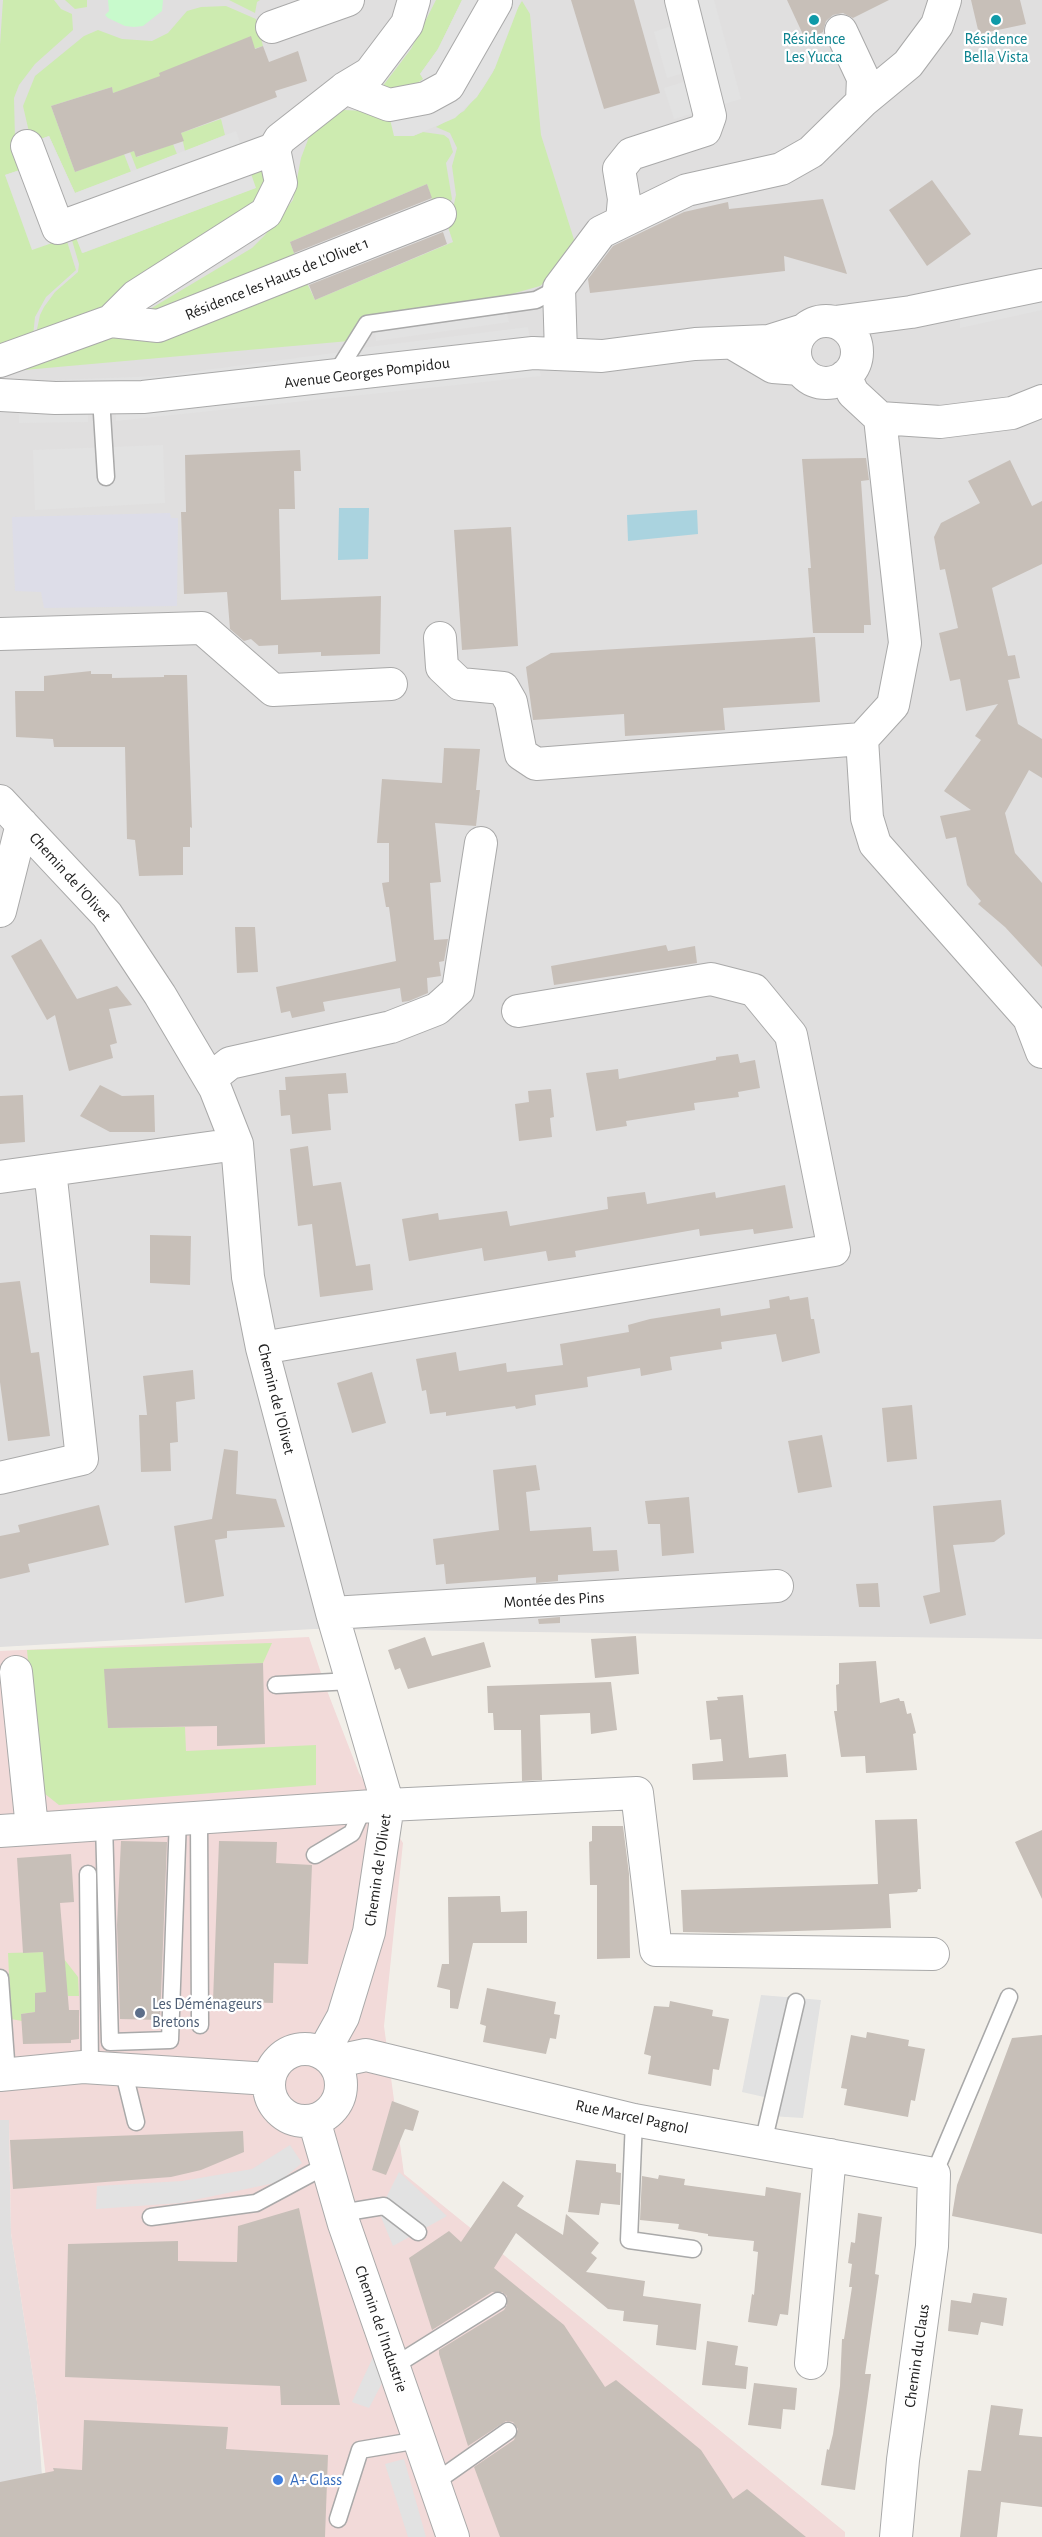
<!DOCTYPE html>
<meta charset="utf-8">
<style>
body{margin:0}
canvas{display:block;background:#f2efe9}
</style>
<canvas width="1042" height="2537"></canvas>
<script>
const c = document.querySelector('canvas').getContext('2d');
c.lineJoin = 'round';
function fillPath(path, color) { c.fillStyle = color; c.fill(path, 'evenodd'); }
const poly = rows => new Path2D(rows.map(r => 'M' + r).join(''));
function stroke(path, color, width, dash) { c.strokeStyle = color; c.lineWidth = width; c.lineCap = dash ? 'butt' : 'round'; c.setLineDash(dash || []); c.stroke(path); }
function write(font, color, halo, rows, align = 'center') {
  c.font = font + ' "Alegreya Sans",sans-serif'; c.lineWidth = 4.5; c.setLineDash([]); c.textBaseline = 'middle'; c.strokeStyle = halo; c.fillStyle = color; for (const [text, x, y, turn = 0] of rows) {
    c.save(); c.translate(x, y); c.rotate((+turn || 0) * Math.PI / 180); c.textAlign = isNaN(turn) ? turn : align; if (halo) c.strokeText(text, 0, 0); c.fillText(text, 0, 0); c.restore();
  }
}
fillPath(poly([
 [0,0,1042,0,1042,1639,314,1629,0,1647],
 [9,2119,11,2233,37,2402,46,2537,0,2537,0,2120]
]), '#e0dfdf');
fillPath(poly([
 [309,1637,326,1688,359,1773,403,1843,384,2026,404,2174,845,2532,845,2537,53,2537,37,2402,11,2233,9,2120,0,2120,0,1651]
]), '#f2dad9');
fillPath(poly([
 [3,0,54,0,61,9,72,14,73,30,35,64,19,85,14,98,15,139,23,169,5,175,66,238,76,270,46,297,35,317,33,336,0,350,0,45],
 [65,0,87,0,87,7,75,9],
 [229,0,260,0,257,2,255,13],
 [436,0,462,0,438,49,420,74,424,79,391,98,382,87,411,49],
 [522,1,530,14,541,135,577,249,557,271,540,286,487,301,360,322,349,341,13,371,113,335,191,329,306,281,315,300,453,242,445,218,447,211,454,204,456,195,452,166,457,148,450,133,436,127,464,111,483,88,493,72,514,14],
 [226,6,256,19,263,46,113,93,112,87,51,106,75,172,124,154,131,172,75,193,49,136,33,142,29,132,23,106,35,76,84,36,98,30,122,39,152,41,168,33,187,11,201,7],
 [344,110,365,111,389,118,413,136,423,132,444,135,449,139,453,152,446,163,452,199,448,205,433,203,427,184,290,242,297,261,179,311,145,312,252,248,265,235,293,200,301,158,312,129,334,112],
 [221,119,225,135,185,151,181,133],
 [173,144,177,154,137,170,130,152,134,151,137,157],
 [249,168,263,168,270,177,259,207,92,315,36,334,40,315,44,307,55,292,78,272,79,264,71,237,75,235,83,253,255,188],
 [272,1643,263,1663,105,1669,108,1728,185,1727,186,1751,316,1745,316,1785,59,1805,40,1790,27,1650],
 [43,1952,44,1960,64,1959,78,1977,79,1996,68,1996,67,1991,35,1993,35,2012,21,2014,22,2021,11,2019,8,1953]
]), '#cdebb0');
fillPath(poly([
 [108,0,163,0,162,11,143,26,134,27,125,26,108,18,105,15,109,11]
]), '#c8facc');
fillPath(poly([
 [462,0,521,0,495,68,477,97,455,118,413,136,394,136,388,111,423,79,420,74,438,49],
 [693,0,714,0,741,99,674,119,664,88,690,80,687,72,667,78,654,32,674,25],
 [236,131,256,188,82,253,75,235,32,250,5,175,23,169,15,148,49,136,75,193],
 [1042,301,1042,310,960,328,960,320],
 [507,313,509,322,376,341,375,332],
 [528,327,530,338,354,361,353,349],
 [342,352,343,361,162,384,55,389,56,380,160,376],
 [539,365,541,376,116,421,116,411],
 [19,413,88,414,88,422,19,423],
 [163,445,165,503,35,510,33,450],
 [761,1995,821,2000,803,2118,770,2116,773,2099,742,2092],
 [290,2145,302,2163,279,2182,180,2203,96,2209,97,2186,182,2181,252,2169],
 [399,2172,447,2216,393,2246,379,2212],
 [375,2353,391,2366,369,2408,352,2402],
 [404,2459,426,2537,408,2537,385,2464]
]), '#e2e2e2');
fillPath(poly([
 [170,513,171,518,178,518,177,606,44,608,41,592,15,591,12,517]
]), '#dddde8');
fillPath(poly([
 [339,508,369,508,368,559,338,560],
 [697,510,698,534,628,541,627,515]
]), '#aad3df');
fillPath(poly([
 [571,0,634,0,660,93,604,109],
 [787,0,889,0,853,18,843,13,833,15,826,21,823,32,806,41],
 [971,0,1020,0,1026,24,979,34],
 [251,36,255,49,263,46,269,62,298,51,307,81,275,91,277,97,181,133,184,141,136,157,134,151,75,172,51,106,112,87,113,93,160,76,159,73],
 [932,180,971,234,927,266,889,210],
 [427,184,432,198,294,253,290,242],
 [823,199,847,274,784,256,785,271,590,293,588,279,613,246,684,212,728,202,729,209],
 [443,232,447,244,315,300,309,285],
 [300,450,301,471,294,471,295,509,279,509,281,600,381,596,380,654,321,656,321,652,278,654,278,645,259,646,251,639,244,641,230,629,227,592,184,594,181,512,186,512,185,455],
 [866,458,869,480,861,481,871,625,864,625,864,633,813,633,808,568,811,568,802,459],
 [1010,460,1032,506,1042,501,1042,564,992,588,1008,656,1015,655,1020,678,1008,680,1018,724,1042,739,1042,778,1029,770,1005,813,1015,853,1042,883,1042,967,1005,927,978,904,981,901,967,885,956,837,946,839,940,816,971,810,944,791,981,740,975,736,998,704,966,711,960,679,950,681,939,633,958,628,945,569,940,570,934,537,941,523,980,503,968,481],
 [511,527,518,646,462,650,454,530],
 [815,637,820,702,723,708,725,730,625,736,624,714,533,720,526,667,551,653],
 [91,671,91,674,112,674,112,678,164,677,164,675,187,675,192,828,190,827,190,847,183,847,183,875,139,876,135,840,127,839,125,747,54,747,53,739,16,737,15,691,44,691,44,676],
 [444,748,480,749,476,790,480,790,476,826,435,823,441,882,430,883,434,940,448,939,444,961,439,962,441,976,427,978,428,993,409,1001,402,1002,400,988,323,1002,325,1011,292,1018,290,1011,281,1013,276,987,396,961,389,907,386,907,382,883,389,882,389,843,377,843,382,779,442,783],
 [235,927,255,927,258,972,237,973],
 [41,939,77,999,117,986,132,1005,109,1009,117,1043,110,1045,113,1058,69,1071,55,1015,47,1020,11,956],
 [666,945,668,951,695,946,697,963,554,985,551,966],
 [738,1054,740,1063,755,1060,760,1088,738,1092,739,1097,694,1103,695,1110,626,1121,627,1126,596,1131,586,1073,618,1069,619,1079,716,1060,716,1057],
 [346,1073,348,1093,328,1094,331,1130,292,1134,290,1115,281,1116,279,1090,286,1090,285,1077],
 [100,1085,122,1096,154,1095,155,1132,110,1132,80,1116],
 [551,1089,554,1117,550,1118,552,1137,519,1141,515,1104,529,1102,528,1091],
 [23,1095,25,1142,0,1144,0,1096],
 [308,1146,313,1186,341,1182,356,1266,370,1264,373,1290,320,1297,312,1224,298,1226,290,1149],
 [785,1185,793,1228,754,1234,753,1229,700,1236,699,1229,575,1251,576,1257,548,1261,546,1251,484,1261,482,1248,409,1261,402,1219,438,1213,439,1220,507,1211,510,1226,608,1209,607,1197,645,1192,647,1204,715,1192,716,1198],
 [150,1235,191,1236,190,1285,150,1283],
 [20,1281,31,1353,39,1352,50,1436,8,1441,0,1382,0,1283],
 [789,1296,790,1300,808,1297,811,1319,814,1319,820,1353,782,1362,776,1334,721,1342,722,1349,670,1357,672,1370,641,1376,640,1368,587,1377,588,1387,535,1395,536,1405,516,1409,515,1406,446,1416,446,1412,430,1414,426,1390,422,1391,416,1359,456,1352,459,1371,506,1363,507,1372,563,1365,560,1344,629,1332,628,1325,650,1319,720,1308,721,1316,770,1308,769,1300],
 [193,1370,195,1399,176,1402,178,1442,170,1443,171,1471,141,1472,139,1415,147,1415,143,1376],
 [372,1372,386,1423,352,1433,337,1383],
 [912,1405,917,1459,887,1462,882,1408],
 [822,1435,832,1487,798,1493,788,1441],
 [224,1449,238,1451,236,1494,276,1499,285,1527,227,1531,227,1538,215,1540,224,1596,185,1603,174,1526,212,1519],
 [536,1465,540,1490,526,1492,530,1531,591,1527,593,1551,617,1550,619,1571,558,1575,558,1581,536,1583,536,1577,446,1584,444,1564,436,1565,433,1539,499,1530,493,1470],
 [689,1497,694,1553,662,1556,660,1524,648,1524,645,1501],
 [1001,1500,1005,1534,994,1542,953,1545,966,1615,930,1624,923,1596,940,1592,933,1506],
 [99,1505,109,1545,28,1564,30,1572,0,1579,0,1536,20,1532,18,1525],
 [878,1583,880,1607,859,1607,856,1584],
 [560,1617,560,1623,539,1624,538,1619],
 [636,1636,639,1674,595,1678,591,1639],
 [425,1637,432,1656,484,1642,491,1667,408,1689,400,1668,395,1670,388,1650],
 [876,1661,880,1703,899,1698,900,1701,904,1701,907,1714,911,1713,916,1733,913,1734,917,1770,866,1773,865,1756,841,1757,834,1711,837,1711,836,1685,839,1684,839,1663],
 [263,1663,265,1744,217,1746,217,1726,108,1728,104,1669],
 [611,1682,617,1730,591,1734,590,1713,540,1715,542,1780,522,1781,521,1730,494,1730,493,1713,488,1713,487,1686],
 [743,1695,749,1758,786,1754,788,1777,693,1780,692,1764,723,1761,721,1739,710,1740,706,1701,718,1700,717,1697],
 [917,1819,921,1889,918,1889,917,1892,889,1894,891,1928,734,1933,683,1932,681,1890,878,1884,875,1820],
 [592,1826,623,1826,629,1874,630,1958,597,1959,597,1885,590,1885,589,1842,592,1841],
 [1042,1830,1042,1899,1015,1842],
 [121,1841,167,1842,160,2020,120,2019,117,1925],
 [219,1841,277,1842,276,1863,312,1865,308,1964,274,1963,273,2003,213,2001],
 [71,1854,74,1902,60,1903,69,2010,79,2010,79,2039,71,2040,71,2043,23,2044,21,2014,35,2012,35,1993,46,1992,43,1952,23,1953,17,1858],
 [500,1896,501,1912,527,1911,527,1943,473,1943,458,2009,450,2008,450,1990,437,1987,442,1964,449,1964,448,1897],
 [487,1988,556,2002,554,2014,560,2015,556,2039,550,2038,546,2054,483,2042,486,2026,480,2024],
 [670,2001,713,2010,712,2016,729,2019,719,2070,713,2069,711,2086,648,2074,651,2056,644,2054,654,2006,669,2007],
 [867,2032,909,2040,908,2046,925,2049,915,2101,911,2100,908,2117,844,2105,847,2089,841,2088,851,2035,866,2038],
 [1042,2035,1042,2234,952,2216,957,2185,1012,2038],
 [392,2101,419,2111,413,2131,405,2129,386,2175,372,2170],
 [243,2131,244,2152,201,2170,171,2177,13,2189,10,2140],
 [576,2160,616,2164,616,2172,621,2173,620,2205,601,2203,599,2215,568,2212],
 [659,2175,685,2179,684,2185,765,2196,766,2187,801,2193,788,2315,780,2314,777,2326,748,2322,752,2294,754,2295,758,2252,753,2251,754,2241,708,2236,708,2234,678,2229,679,2224,640,2220,642,2176,658,2179],
 [503,2181,524,2196,517,2206,563,2235,566,2214,599,2243,591,2253,597,2258,586,2272,645,2281,643,2296,701,2304,696,2350,656,2345,658,2325,623,2321,624,2311,608,2309,516,2233,494,2268,564,2325,605,2387,616,2380,701,2450,733,2499,747,2489,806,2537,500,2537,474,2467,514,2440,518,2429,513,2422,506,2421,468,2446,439,2354,439,2350,504,2310,507,2305,507,2296,502,2292,492,2292,432,2330,409,2258,449,2231,461,2242],
 [299,2208,340,2405,281,2405,280,2386,65,2377,68,2244,178,2241,178,2261,237,2262,238,2226],
 [858,2213,882,2217,875,2274,879,2275,865,2374,871,2374,855,2490,821,2485,827,2449,829,2450,833,2434,840,2386,842,2339,844,2339,852,2287,849,2287,852,2264,848,2263,851,2242,855,2243],
 [973,2293,1007,2298,1003,2326,981,2322,978,2335,948,2331,951,2300,971,2303],
 [707,2341,738,2346,735,2365,748,2367,746,2389,702,2385],
 [754,2383,797,2388,795,2410,783,2409,781,2429,748,2425],
 [991,2405,1023,2409,1019,2435,1042,2437,1042,2507,1001,2502,997,2537,960,2537,968,2470,981,2471],
 [84,2420,228,2427,226,2449,328,2455,325,2537,0,2537,0,2482,54,2471,53,2468,82,2470]
]), '#c7bfb8');
const service = poly([
 [334,377,367,324,536,300,559,288],
 [101,398,106,477],
 [276,1685,351,1681],
 [199,1817,200,2025],
 [104,1823,110,2042,170,2040,178,1818],
 [315,1855,352,1833,364,1806],
 [88,1874,90,2068],
 [0,1978,7,2074],
 [123,2069,136,2122],
 [634,2120,629,2240,693,2249],
 [763,2143,796,2002],
 [934,2174,1009,1997],
 [341,2213,384,2206,418,2232],
 [151,2217,256,2203,327,2165],
 [394,2366,498,2301],
 [434,2483,508,2431],
 [338,2519,360,2450,419,2440]
]);
const minor = poly([
 [272,27,348,0],
 [841,31,863,78,862,102],
 [345,88,389,105,426,98,448,86,496,2],
 [27,146,58,228,274,149],
 [622,221,624,199,619,169,631,154,705,130,710,116,681,0],
 [111,321,158,326,440,214],
 '795 352a31 31 0 1 1 62 0a31 31 0 1 1-62 0Z',
 [835,322,911,312,1042,285],
 [734,344,773,367,800,369],
 [561,353,559,288,601,232,687,190,781,169,811,152,862,102,908,64,937,25,945,0],
 [0,361,111,321,136,296,266,213,281,183,274,149,280,139,345,88,370,73,407,24,414,0],
 [845,376,853,393,880,418,940,422,1012,413,1042,401],
 [0,395,55,398,143,397,533,353,602,356,695,344,769,341,804,330],
 [880,418,905,643,893,705,862,739,867,818,875,844,1029,1018,1042,1052],
 [0,634,202,628,273,690,391,684],
 [440,638,442,667,460,684,503,688,511,702,521,754,536,764,862,739],
 [0,801,107,915,160,995,215,1088,237,1144,248,1277,262,1348,332,1613,388,1805,369,1932,343,2017,323,2053],
 [0,911,22,824],
 [210,1079,230,1063,391,1027,437,1009,458,990,481,843],
 [0,1177,237,1144],
 [262,1348,834,1250,791,1035,754,990,711,979,518,1011],
 [0,1478,82,1459,50,1170],
 [332,1613,777,1586],
 [16,1672,32,1828],
 [0,1831,388,1805,637,1793,656,1950,933,1954],
 '269 2085a36 36 0 1 1 72 0a36 36 0 1 1-72 0Z',
 [333,2062,366,2055,634,2120,934,2174,932,2246,903,2460,896,2537],
 [0,2075,83,2067,269,2079],
 [314,2120,344,2224,453,2537],
 [811,2363,830,2155]
]);
stroke(service, '#a9a9a9', 19);
stroke(minor, '#a9a9a9', 34);
stroke(service, '#fff', 16);
stroke(minor, '#fff', 32);
for (const [x, y, r, color] of [
 [814,20,6,"#0f9aa8"],
 [996,20,6,"#0f9aa8"],
 [140,2013,6,"#5c6f8a"],
 [278,2480,6,"#3f7fe0"]
]) { const dot = new Path2D(); dot.arc(x, y, r, 0, 2 * Math.PI); c.fillStyle = color; c.fill(dot); stroke(dot, '#fff', 2); }
write('16px', '#0d838f', '#fff', [
 ["Résidence",814,39],
 ["Les Yucca",814,57],
 ["Résidence",996,39],
 ["Bella Vista",996,57]
]);
write('16px', '#222', '#fff', [
 ["Résidence les Hauts de L'Olivet 1",277,279,-22],
 ["Avenue Georges Pompidou",367,373,-7],
 ["Chemin de l'Olivet",70,877,48],
 ["Chemin de l'Olivet",276,1399,76],
 ["Montée des Pins",554,1600,-3],
 ["Chemin de l'Olivet",378,1870,-82],
 ["Rue Marcel Pagnol",632,2117,12],
 ["Chemin de l'Industrie",381,2329,71],
 ["Chemin du Claus",917,2356,-82]
]);
write('16px', '#4e5e75', '#fff', [
 ["Les Déménageurs",152,2004],
 ["Bretons",152,2022]
], 'left');
write('16px', '#366cbe', '#fff', [
 ["A+ Glass",290,2480]
], 'left');
</script>
